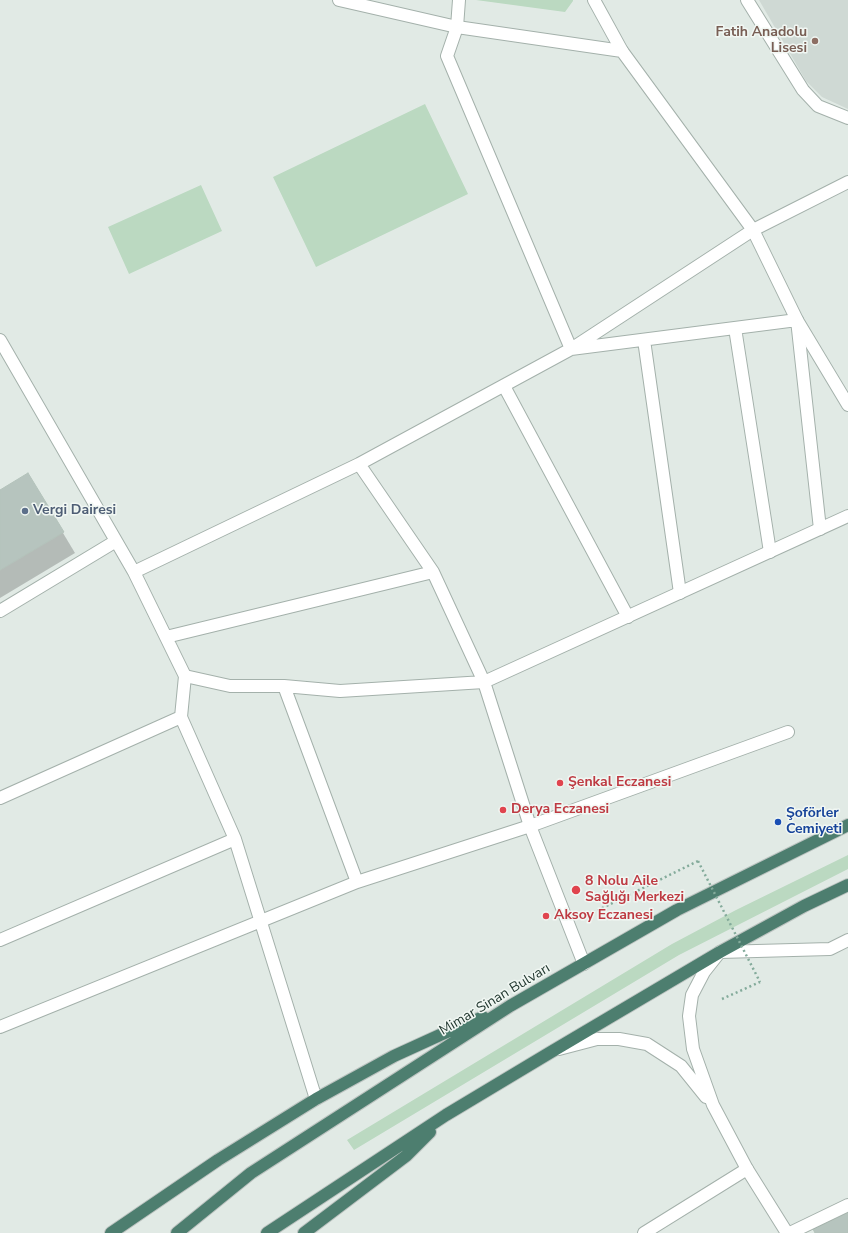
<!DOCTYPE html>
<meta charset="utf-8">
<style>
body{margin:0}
canvas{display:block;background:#e1eae5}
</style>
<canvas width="848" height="1233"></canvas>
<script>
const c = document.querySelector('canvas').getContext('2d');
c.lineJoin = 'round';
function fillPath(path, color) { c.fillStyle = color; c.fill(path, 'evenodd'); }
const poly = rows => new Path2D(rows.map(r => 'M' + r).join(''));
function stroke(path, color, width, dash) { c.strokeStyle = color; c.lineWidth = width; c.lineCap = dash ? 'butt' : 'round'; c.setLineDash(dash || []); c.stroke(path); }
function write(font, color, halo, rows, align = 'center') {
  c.font = font + ' "Nunito Sans",sans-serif'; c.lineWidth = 3; c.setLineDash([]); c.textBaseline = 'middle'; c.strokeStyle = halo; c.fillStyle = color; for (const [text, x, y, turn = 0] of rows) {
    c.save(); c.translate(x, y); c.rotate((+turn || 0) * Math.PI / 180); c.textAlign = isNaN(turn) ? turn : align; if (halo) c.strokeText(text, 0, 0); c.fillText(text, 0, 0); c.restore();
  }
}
fillPath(poly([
 [759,0,848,0,848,109,822,97,806,81]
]), '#cfd9d4');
fillPath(poly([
 [476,0,573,0,573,1,565,12],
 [425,104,468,194,316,267,273,177],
 [201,185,222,231,129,274,108,227],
 [848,855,848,869,679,955,354,1150,347,1140,672,944,736,910]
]), '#bbd9c1');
fillPath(poly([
 [0,491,63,533,75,553,0,598]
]), '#0003');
const building = poly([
 [28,473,64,532,0,570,0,490,28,473],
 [848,1213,848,1233,815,1233,813,1229,848,1213]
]);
fillPath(building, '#b6c4be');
stroke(building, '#b4c3bb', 1);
const minor = poly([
 [459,0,457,27,447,56,571,349,797,320,820,529],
 [594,0,622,51],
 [747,0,803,90,818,106,848,118],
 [735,328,770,552],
 [0,340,134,572,185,676,181,717,235,839,316,1099],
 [644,340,680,593],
 [504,386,628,617],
 [134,572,359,464,571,349,753,230,848,182],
 [0,611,116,541],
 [166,637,433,572],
 [185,676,230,686,284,686,340,691,484,682,433,572,359,464],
 [284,686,357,882],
 [0,798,181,717],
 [0,940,235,839],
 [720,952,830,949,848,940],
 [0,1027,357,882,530,826,788,732],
 [644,1233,747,1169],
 [790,1233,848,1205]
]);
const tertiary = poly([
 [339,0,457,27,622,51,753,230,797,320,848,405],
 [719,953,704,972,692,995,689,1016,693,1049,713,1105,747,1169,787,1233],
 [584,964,530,826,484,682,848,516],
 [559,1049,597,1039,619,1039,647,1044,681,1066,706,1097]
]);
const trunk = poly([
 [111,1233,218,1160,316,1099,394,1056,440,1035,483,1017],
 [177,1233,251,1173,510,1006,677,910,848,825],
 [267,1233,446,1115,551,1052,720,952,804,906,848,885],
 [304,1233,406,1156,430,1132]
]);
stroke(minor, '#a4b1ab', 14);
stroke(tertiary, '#a4b1ab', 14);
stroke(trunk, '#bdc4c1', 14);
stroke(poly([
 [584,917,698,861],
 [722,999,760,982]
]), '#84ab9b', 2.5, [2, 3]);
stroke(minor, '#fff', 12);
stroke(tertiary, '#fff', 12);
stroke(trunk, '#4d7e6f', 12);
stroke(poly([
 [698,861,760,982]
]), '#84ab9b', 2.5, [2, 3]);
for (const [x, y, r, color] of [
 [815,41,4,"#8d6e63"],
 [25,511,4,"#5c6f8a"],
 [560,783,4,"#e0444e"],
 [503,810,4,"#e0444e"],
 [778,822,4,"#1a4fb4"],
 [576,890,5,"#e0444e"],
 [546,916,4,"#e0444e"]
]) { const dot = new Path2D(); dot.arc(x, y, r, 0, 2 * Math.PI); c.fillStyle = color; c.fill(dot); stroke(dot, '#f1f7f3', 1.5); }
write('bold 14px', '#785e54', '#f1f7f3', [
 ["Fatih Anadolu",807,33],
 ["Lisesi",807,49]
], 'right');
write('bold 14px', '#4e5e75', '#f1f7f3', [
 ["Vergi Dairesi",33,511]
], 'left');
write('bold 14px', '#be3a42', '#f1f7f3', [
 ["Şenkal Eczanesi",568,783],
 ["Derya Eczanesi",511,810],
 ["8 Nolu Aile",585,882],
 ["Sağlığı Merkezi",585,898],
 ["Aksoy Eczanesi",554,916]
], 'left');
write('bold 14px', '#164399', '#f1f7f3', [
 ["Şoförler",786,814],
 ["Cemiyeti",786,830]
], 'left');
write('14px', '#233931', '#f1f7f3', [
 ["Mimar Sinan Bulvarı",495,1000,-31]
]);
</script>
